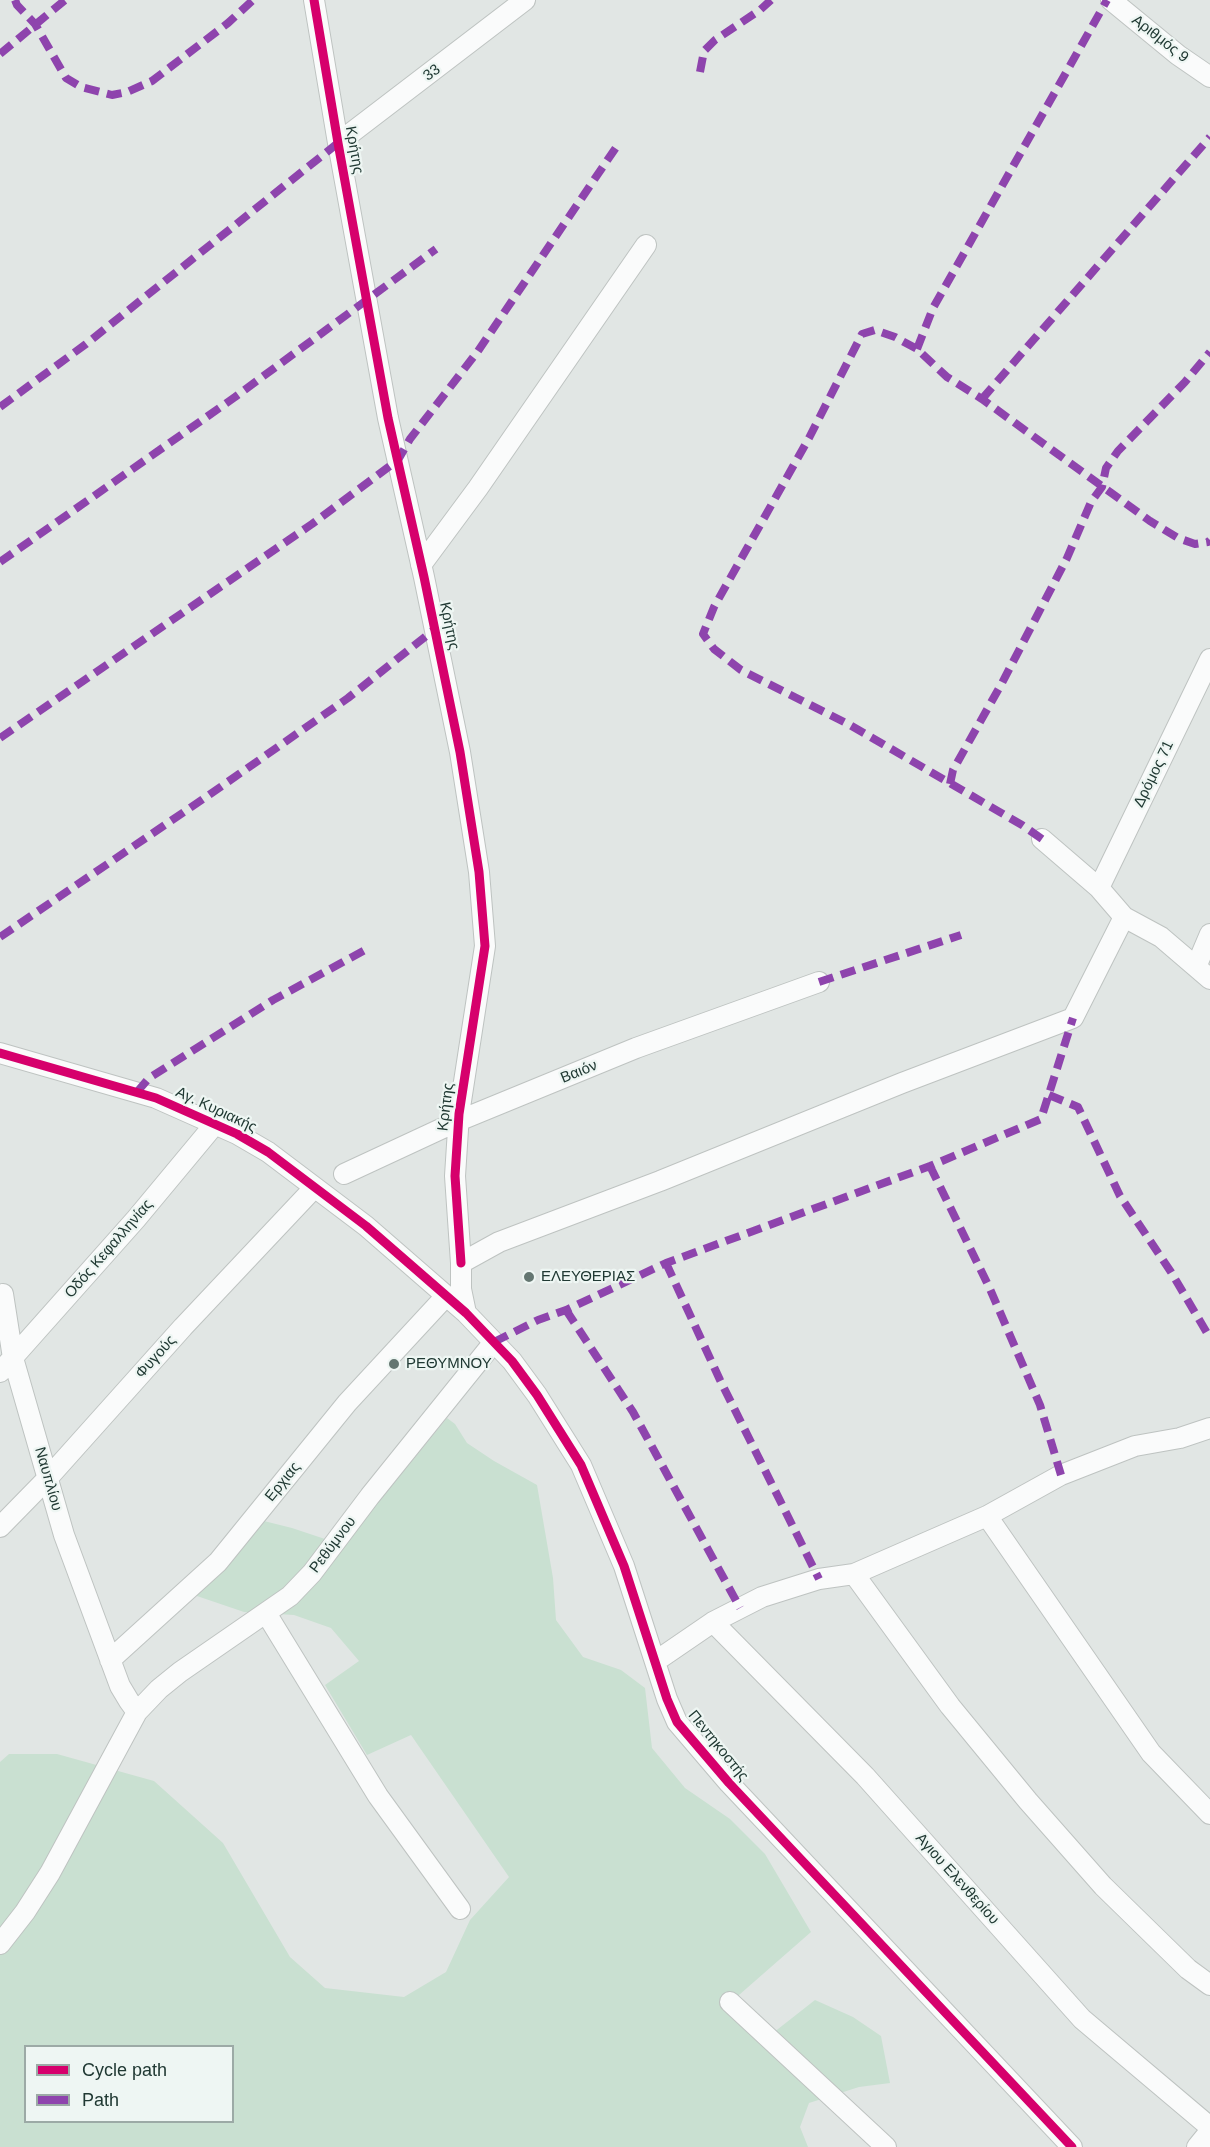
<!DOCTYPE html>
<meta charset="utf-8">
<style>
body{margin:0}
#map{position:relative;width:1210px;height:2147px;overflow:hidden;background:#e1e6e4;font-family:Arial,sans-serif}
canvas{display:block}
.legend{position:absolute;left:24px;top:2045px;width:210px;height:78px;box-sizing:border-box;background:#eef6f3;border:2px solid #9caaa6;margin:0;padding:8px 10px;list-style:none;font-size:18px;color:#203933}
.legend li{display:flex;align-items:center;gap:12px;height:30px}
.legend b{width:30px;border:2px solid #9caaa6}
</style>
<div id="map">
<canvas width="1210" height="2147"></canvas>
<ul class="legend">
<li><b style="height:8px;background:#d6006c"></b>Cycle path</li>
<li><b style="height:8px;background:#8e44ad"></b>Path</li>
</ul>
</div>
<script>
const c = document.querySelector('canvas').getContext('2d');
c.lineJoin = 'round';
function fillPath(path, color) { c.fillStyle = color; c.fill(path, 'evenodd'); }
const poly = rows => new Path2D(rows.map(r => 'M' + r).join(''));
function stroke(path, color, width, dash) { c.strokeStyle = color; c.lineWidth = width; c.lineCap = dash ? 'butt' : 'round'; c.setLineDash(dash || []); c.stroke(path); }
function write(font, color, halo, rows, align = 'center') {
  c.font = font + ' Arial,sans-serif'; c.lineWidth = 4.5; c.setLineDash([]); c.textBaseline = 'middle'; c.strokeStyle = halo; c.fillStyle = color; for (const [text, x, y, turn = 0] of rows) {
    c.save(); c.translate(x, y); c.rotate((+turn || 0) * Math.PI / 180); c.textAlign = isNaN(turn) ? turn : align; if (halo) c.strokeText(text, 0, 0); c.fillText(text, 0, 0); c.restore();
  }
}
fillPath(poly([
 [447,1418,455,1424,467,1443,494,1461,537,1485,553,1578,556,1620,583,1657,621,1670,645,1688,652,1748,685,1788,730,1819,765,1854,811,1932,731,2002,764,2040,815,2000,853,2017,881,2036,890,2083,859,2087,809,2103,800,2127,808,2147,0,2147,0,1762,9,1754,57,1754,154,1781,223,1843,290,1957,325,1988,404,1997,446,1972,470,1920,509,1877,411,1735,367,1755,325,1685,359,1661,331,1628,294,1615,244,1612,194,1595,221,1572,264,1521,292,1528,343,1545],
 [26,2046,232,2046,232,2122,26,2122]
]), '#c9e0d1');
const minor = poly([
 [314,0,338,143,388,418,424,577,460,752,479,872,485,946,459,1114,455,1176,461,1263],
 [1111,0,1178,55,1210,77],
 [338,143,525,0],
 [421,565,478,488,646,245],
 [1042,839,1099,888,1124,917,1161,937,1210,979],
 [1099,888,1210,659],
 [1196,967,1210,934],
 [0,1053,156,1098,237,1134,268,1152,366,1226,466,1313,512,1361,537,1395,581,1465,624,1566,667,1699,677,1722,729,1783,1072,2147],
 [344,1174,458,1121,636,1048,819,982],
 [3,1294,13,1358,64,1535,120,1686,129,1701,137,1712],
 [466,1313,461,1289,461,1263,499,1242,660,1181,902,1083,1073,1018,1124,917],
 [0,1372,136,1219,215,1124],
 [987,1516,1151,1753,1210,1814],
 [0,1527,47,1479,183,1327,314,1188],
 [854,1574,950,1706,1028,1801,1103,1886,1188,1969,1210,1985],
 [266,1613,378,1796,460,1909],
 [713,1622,865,1776,1082,2019,1210,2127],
 [110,1660,218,1562,347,1403,446,1296],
 [656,1661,713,1622,762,1597,819,1579,854,1574,987,1516,1061,1475,1135,1446,1180,1438,1210,1428],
 [0,1944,25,1912,50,1873,137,1712,159,1689,180,1672,290,1596,312,1573,370,1496,494,1342],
 [730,2002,886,2147],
 [1197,2147,1210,2131]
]);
stroke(minor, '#bec3c1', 22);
stroke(minor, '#fafbfb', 20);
stroke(poly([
 [15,0,17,5,35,24,66,78,81,87,112,95,127,92,152,81,228,23,253,0],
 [0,54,65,0],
 [700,72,704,51,715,40,760,10,771,0],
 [917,349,933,308,1107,0],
 [982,399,1210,137],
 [0,407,86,344,338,143],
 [0,562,235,397,436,249],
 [0,738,312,524,398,460,410,439,478,351,619,143],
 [950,784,953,770,1002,683,1067,558,1091,502,1102,487,1106,468,1118,451,1185,382,1210,352],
 [1042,839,1022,825,850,725,741,670,714,649,703,634,714,607,809,438,862,334,875,330,895,337,917,349,947,377,982,399,1150,521,1178,538,1195,544,1208,542,1210,540],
 [0,937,209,795,348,698,435,629],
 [819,982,961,935],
 [137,1092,149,1078,273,1000,367,949],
 [1049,1095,1078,1107,1120,1196,1171,1272,1210,1338],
 [930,1166,990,1289,1040,1405,1061,1475],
 [666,1263,720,1380,819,1579],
 [566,1310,633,1412,740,1608],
 [494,1342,538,1320,566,1310,666,1263,930,1166,1041,1119,1073,1018]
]), '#8e44ad', 8, [15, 8]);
stroke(poly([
 [314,0,338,143,388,418,424,577,460,752,479,872,485,946,459,1114,455,1176,461,1263],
 [0,1053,156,1098,237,1134,268,1152,366,1226,466,1313,512,1361,537,1395,581,1465,624,1566,667,1699,677,1722,729,1783,1072,2147]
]), '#d6006c', 9);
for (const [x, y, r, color] of [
 [529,1277,6,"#647671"],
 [394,1364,6,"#647671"]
]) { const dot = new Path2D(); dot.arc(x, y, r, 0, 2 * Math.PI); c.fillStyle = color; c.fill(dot); stroke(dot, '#eef6f3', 2); }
write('15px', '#203933', '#eef6f3', [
 ["Αριθμός 9",1160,39,38],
 ["33",432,73,-37],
 ["Κρήτης",354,150,80],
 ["Κρήτης",449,626,78],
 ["Δρόμος 71",1154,774,-64],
 ["Βαιόν",579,1072,-22],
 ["Κρήτης",446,1107,-83],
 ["Αγ. Κυριακής",216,1110,25],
 ["Οδός Κεφαλληνίας",109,1249,-49],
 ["Φυγούς",156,1357,-48],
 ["Ναυπλίου",48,1479,74],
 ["Ερχιας",283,1482,-51],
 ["Ρεθύμνου",333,1545,-53],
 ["Πεντηκοστής",718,1746,51],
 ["Αγιου Ελενθερίου",957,1879,48]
]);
write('15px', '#203933', '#eef6f3', [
 ["ΕΛΕΥΘΕΡΙΑΣ",541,1277],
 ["ΡΕΘΥΜΝΟΥ",406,1364]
], 'left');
</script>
